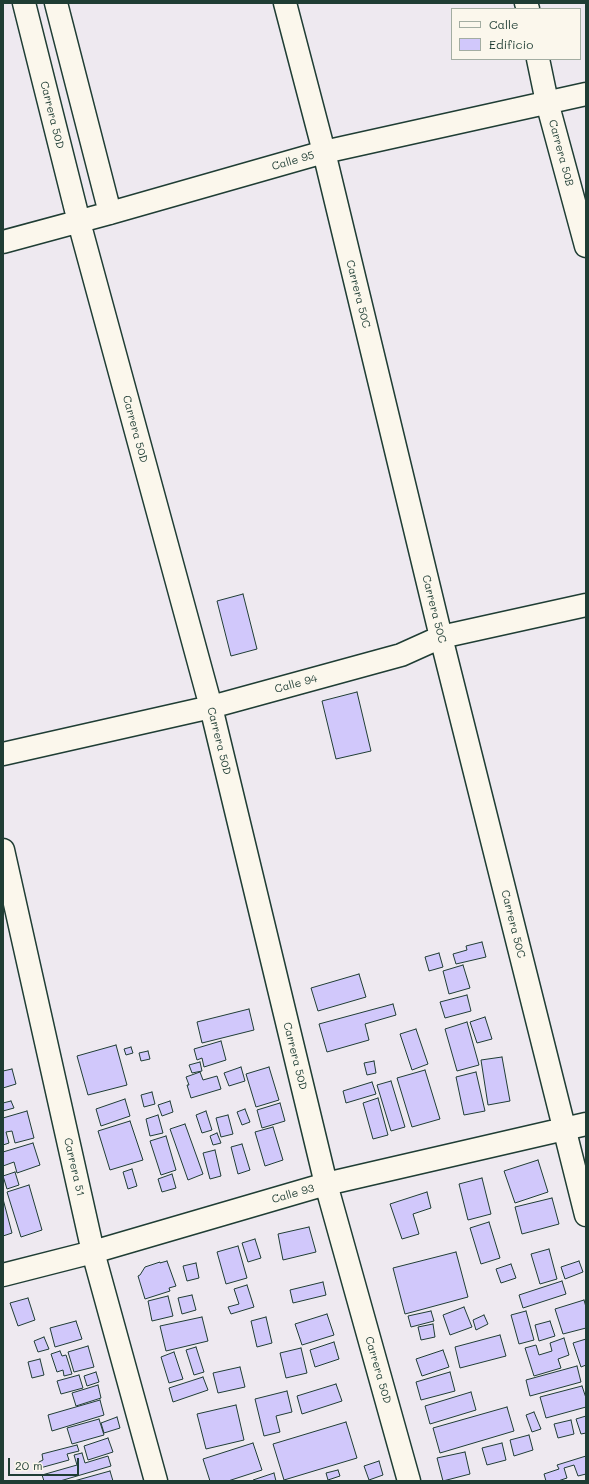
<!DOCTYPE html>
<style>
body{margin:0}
#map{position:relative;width:589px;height:1484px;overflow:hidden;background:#eee9f0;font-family:Mali,sans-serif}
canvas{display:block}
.frame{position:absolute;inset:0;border:4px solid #1f3d34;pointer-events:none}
.legend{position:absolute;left:451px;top:8px;width:130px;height:52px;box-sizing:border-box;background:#fbf7ec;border:1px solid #a3ada2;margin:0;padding:5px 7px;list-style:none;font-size:12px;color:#1f3d34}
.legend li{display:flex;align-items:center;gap:8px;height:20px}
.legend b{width:20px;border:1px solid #a3ada2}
.scale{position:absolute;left:8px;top:1458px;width:71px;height:18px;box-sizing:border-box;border:2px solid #1f3d34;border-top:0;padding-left:5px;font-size:12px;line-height:14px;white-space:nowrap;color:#1f3d34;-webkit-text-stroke:3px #fbf7ec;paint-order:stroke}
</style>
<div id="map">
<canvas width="589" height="1484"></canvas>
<div class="frame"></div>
<ul class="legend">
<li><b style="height:5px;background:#fbf7ec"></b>Calle</li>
<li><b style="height:11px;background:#d1c8fb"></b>Edificio</li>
</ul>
<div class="scale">20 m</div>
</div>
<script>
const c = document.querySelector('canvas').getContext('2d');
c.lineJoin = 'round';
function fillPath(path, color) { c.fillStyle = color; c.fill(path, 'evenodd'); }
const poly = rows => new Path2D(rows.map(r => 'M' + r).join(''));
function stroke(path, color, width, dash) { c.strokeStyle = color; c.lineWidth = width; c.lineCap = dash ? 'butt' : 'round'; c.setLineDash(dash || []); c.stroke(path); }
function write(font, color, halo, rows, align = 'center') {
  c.font = font + ' Mali,sans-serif'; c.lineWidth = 4; c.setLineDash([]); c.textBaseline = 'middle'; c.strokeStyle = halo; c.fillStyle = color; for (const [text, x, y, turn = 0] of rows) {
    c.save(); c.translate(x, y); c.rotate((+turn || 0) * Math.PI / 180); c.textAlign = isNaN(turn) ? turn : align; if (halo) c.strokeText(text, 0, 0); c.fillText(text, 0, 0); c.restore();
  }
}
const building = poly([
 [243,594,257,649,231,656,217,601,243,594],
 [357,692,371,751,336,759,322,701,357,692],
 [482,942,486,957,456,964,453,954,467,950,466,946,482,942],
 [439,953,443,967,429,971,425,957,439,953],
 [463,965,470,988,449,994,443,971,463,965],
 [359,974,366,997,318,1011,311,988,359,974],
 [467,995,471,1011,445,1018,440,1002,467,995],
 [393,1004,396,1015,365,1024,369,1040,327,1052,319,1024,393,1004],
 [249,1009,254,1030,202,1043,197,1022,249,1009],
 [485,1017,492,1039,477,1043,470,1022,485,1017],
 [467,1022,479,1065,457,1071,445,1029,467,1022],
 [416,1029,428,1064,412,1070,400,1034,416,1029],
 [221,1041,226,1060,204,1067,202,1058,197,1060,194,1049,221,1041],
 [116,1045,127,1085,88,1095,77,1056,116,1045],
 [131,1047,133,1053,126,1055,124,1049,131,1047],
 [148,1051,150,1059,141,1061,139,1053,148,1051],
 [502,1057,510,1101,488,1105,481,1060,502,1057],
 [374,1061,376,1073,367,1075,364,1063,374,1061],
 [200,1062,202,1071,192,1073,189,1065,200,1062],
 [241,1067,245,1081,229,1086,224,1073,241,1067],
 [269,1067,279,1100,256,1107,246,1074,269,1067],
 [12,1069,16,1084,3,1088,3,1071,12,1069],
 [425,1070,440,1119,412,1127,397,1078,425,1070],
 [200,1072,203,1080,217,1076,221,1089,191,1098,187,1085,189,1085,186,1077,200,1072],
 [476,1072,485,1111,464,1115,456,1077,476,1072],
 [391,1081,405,1127,391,1131,377,1085,391,1081],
 [372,1082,376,1094,346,1103,343,1091,372,1082],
 [152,1092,155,1104,144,1107,141,1095,152,1092],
 [378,1098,388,1135,373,1139,363,1103,378,1098],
 [125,1099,130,1116,101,1126,96,1109,125,1099],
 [11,1101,14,1108,3,1111,3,1103,11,1101],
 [170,1101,173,1112,162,1116,158,1105,170,1101],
 [280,1103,285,1121,262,1128,257,1110,280,1103],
 [245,1109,250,1122,242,1125,237,1112,245,1109],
 [27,1111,34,1138,15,1143,12,1131,6,1132,9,1143,3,1145,3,1118,27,1111],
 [206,1111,212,1130,202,1133,196,1115,206,1111],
 [158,1115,163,1133,150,1136,146,1119,158,1115],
 [228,1115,233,1134,221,1137,216,1118,228,1115],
 [130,1121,143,1160,110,1170,98,1131,130,1121],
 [185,1124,203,1174,188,1180,170,1129,185,1124],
 [273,1127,283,1160,265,1166,255,1132,273,1127],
 [217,1133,221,1143,213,1145,210,1136,217,1133],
 [166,1136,176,1170,161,1175,150,1141,166,1136],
 [33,1143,40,1165,17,1173,14,1162,3,1166,3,1152,33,1143],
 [242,1144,250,1170,238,1174,231,1147,242,1144],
 [215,1150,221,1176,210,1179,203,1153,215,1150],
 [538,1160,548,1192,515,1203,504,1171,538,1160],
 [132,1169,137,1186,128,1189,123,1172,132,1169],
 [15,1172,19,1185,7,1189,3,1176,15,1172],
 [172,1174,176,1188,162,1192,158,1179,172,1174],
 [482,1178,491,1214,468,1220,459,1184,482,1178],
 [29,1185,42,1230,21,1237,7,1192,29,1185],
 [427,1192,431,1208,413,1214,419,1234,402,1239,390,1204,427,1192],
 [552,1198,559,1224,522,1234,515,1207,552,1198],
 [3,1199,12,1233,3,1236,3,1199],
 [489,1222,500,1258,481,1264,470,1228,489,1222],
 [309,1227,316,1252,283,1260,278,1234,309,1227],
 [255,1239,261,1258,248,1262,242,1243,255,1239],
 [238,1246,247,1278,226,1284,217,1252,238,1246],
 [549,1249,557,1279,540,1284,531,1254,549,1249],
 [456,1252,468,1297,405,1314,393,1268,456,1252],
 [167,1261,176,1286,169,1288,170,1291,145,1299,138,1276,140,1275,145,1267,160,1262,160,1263,167,1261],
 [579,1261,583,1272,565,1279,561,1267,579,1261],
 [196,1263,199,1278,187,1281,183,1266,196,1263],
 [511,1264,516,1278,501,1283,496,1269,511,1264],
 [562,1281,566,1294,523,1308,519,1295,562,1281],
 [323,1282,326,1295,293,1303,290,1290,323,1282],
 [247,1285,254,1307,231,1314,228,1307,239,1304,234,1289,247,1285],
 [192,1295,196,1310,182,1314,178,1298,192,1295],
 [168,1296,173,1316,152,1321,148,1301,168,1296],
 [28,1298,35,1320,18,1326,10,1303,28,1298],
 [584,1300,586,1307,586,1328,563,1334,555,1309,584,1300],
 [464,1307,472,1327,450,1335,443,1315,464,1307],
 [431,1311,434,1321,411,1327,408,1316,431,1311],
 [526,1311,534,1340,519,1344,511,1315,526,1311],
 [327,1314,334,1335,302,1345,295,1324,327,1314],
 [484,1315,488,1324,476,1330,473,1320,484,1315],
 [202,1317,208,1341,166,1351,160,1326,202,1317],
 [266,1317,272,1343,257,1347,251,1321,266,1317],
 [76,1321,82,1339,55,1347,50,1328,76,1321],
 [550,1321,555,1336,539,1341,535,1325,550,1321],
 [433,1324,435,1337,421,1340,418,1327,433,1324],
 [500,1335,506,1356,460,1368,455,1347,500,1335],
 [44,1337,49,1349,38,1352,34,1341,44,1337],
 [564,1338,569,1355,558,1359,561,1368,534,1376,525,1348,536,1345,539,1355,552,1351,550,1343,564,1338],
 [586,1339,586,1365,581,1367,573,1343,586,1339],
 [334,1342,339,1359,315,1367,310,1350,334,1342],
 [88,1346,94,1367,74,1372,68,1352,88,1346],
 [196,1347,204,1372,194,1375,186,1350,196,1347],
 [301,1348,307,1373,286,1378,280,1353,301,1348],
 [443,1350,449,1367,422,1376,416,1359,443,1350],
 [60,1351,62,1356,66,1355,72,1374,64,1376,63,1370,57,1372,51,1354,60,1351],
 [174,1352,183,1379,169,1383,161,1357,174,1352],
 [40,1359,44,1375,32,1378,28,1362,40,1359],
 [577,1366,581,1382,530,1396,526,1380,577,1366],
 [240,1367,245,1387,218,1393,213,1373,240,1367],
 [96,1372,99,1382,87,1386,84,1376,96,1372],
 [450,1372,455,1391,421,1400,416,1382,450,1372],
 [79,1375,83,1388,61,1394,57,1381,79,1375],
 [203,1377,208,1390,173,1402,169,1388,203,1377],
 [336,1384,342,1401,302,1414,297,1396,336,1384],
 [98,1385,101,1398,76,1406,72,1393,98,1385],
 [582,1386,586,1398,586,1407,546,1418,540,1397,582,1386],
 [287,1391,292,1412,276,1416,280,1432,264,1436,255,1399,287,1391],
 [471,1392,476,1410,430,1424,425,1406,471,1392],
 [100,1400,104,1415,52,1431,48,1415,100,1400],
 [236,1405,244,1440,206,1449,197,1414,236,1405],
 [507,1407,514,1431,440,1453,433,1428,507,1407],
 [534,1412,541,1429,532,1432,526,1415,534,1412],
 [586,1416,586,1433,581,1434,576,1419,586,1416],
 [117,1417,120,1428,104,1433,101,1423,117,1417],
 [99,1419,104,1435,72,1444,67,1428,99,1419],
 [571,1420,574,1434,558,1438,554,1424,571,1420],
 [346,1422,357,1458,284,1480,273,1444,346,1422],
 [529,1435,533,1450,514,1456,510,1440,529,1435],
 [108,1438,113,1452,88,1460,84,1446,108,1438],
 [253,1443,262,1470,228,1481,210,1481,203,1459,253,1443],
 [502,1443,506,1460,487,1465,482,1448,502,1443],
 [77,1445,79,1451,67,1454,69,1460,40,1468,39,1462,43,1460,42,1454,77,1445],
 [465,1452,470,1474,443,1481,437,1458,465,1452],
 [82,1453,85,1463,108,1456,111,1466,60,1481,44,1481,42,1475,77,1465,74,1455,82,1453],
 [586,1456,586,1474,578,1476,574,1465,564,1468,567,1478,558,1481,546,1481,544,1474,559,1469,557,1465,586,1456],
 [379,1461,383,1475,369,1480,364,1466,379,1461],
 [338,1470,340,1476,328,1480,326,1473,338,1470],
 [110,1471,113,1481,74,1481,110,1471],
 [274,1473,276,1481,253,1481,253,1480,274,1473]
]);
fillPath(building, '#d1c8fb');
stroke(building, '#1f3d34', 1);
const minor = poly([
 [24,3,79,222,211,707,326,1184,409,1481],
 [56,3,110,213],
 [285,3,324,152,441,637,586,1215],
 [526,3,528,9],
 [538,59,547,102,586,246],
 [3,242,110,213,324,152,586,94],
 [3,754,211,707,401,655,441,637,586,605],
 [3,850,93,1252,156,1481],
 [3,1275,93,1252,326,1184,586,1124]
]);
stroke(minor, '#1f3d34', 25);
stroke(minor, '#fbf7ec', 22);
write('11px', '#1f3d34', '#fbf7ec', [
 ["Carrera 50D",52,115,76],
 ["Carrera 50B",561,153,75],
 ["Calle 95",293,161,-16],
 ["Carrera 50C",358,294,76],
 ["Carrera 50D",135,429,75],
 ["Carrera 50C",434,609,76],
 ["Calle 94",296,684,-15],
 ["Carrera 50D",219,741,76],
 ["Carrera 50C",513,924,76],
 ["Carrera 50D",295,1056,76],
 ["Carrera 51",74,1167,77],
 ["Calle 93",293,1194,-16],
 ["Carrera 50D",378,1370,74]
]);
</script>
